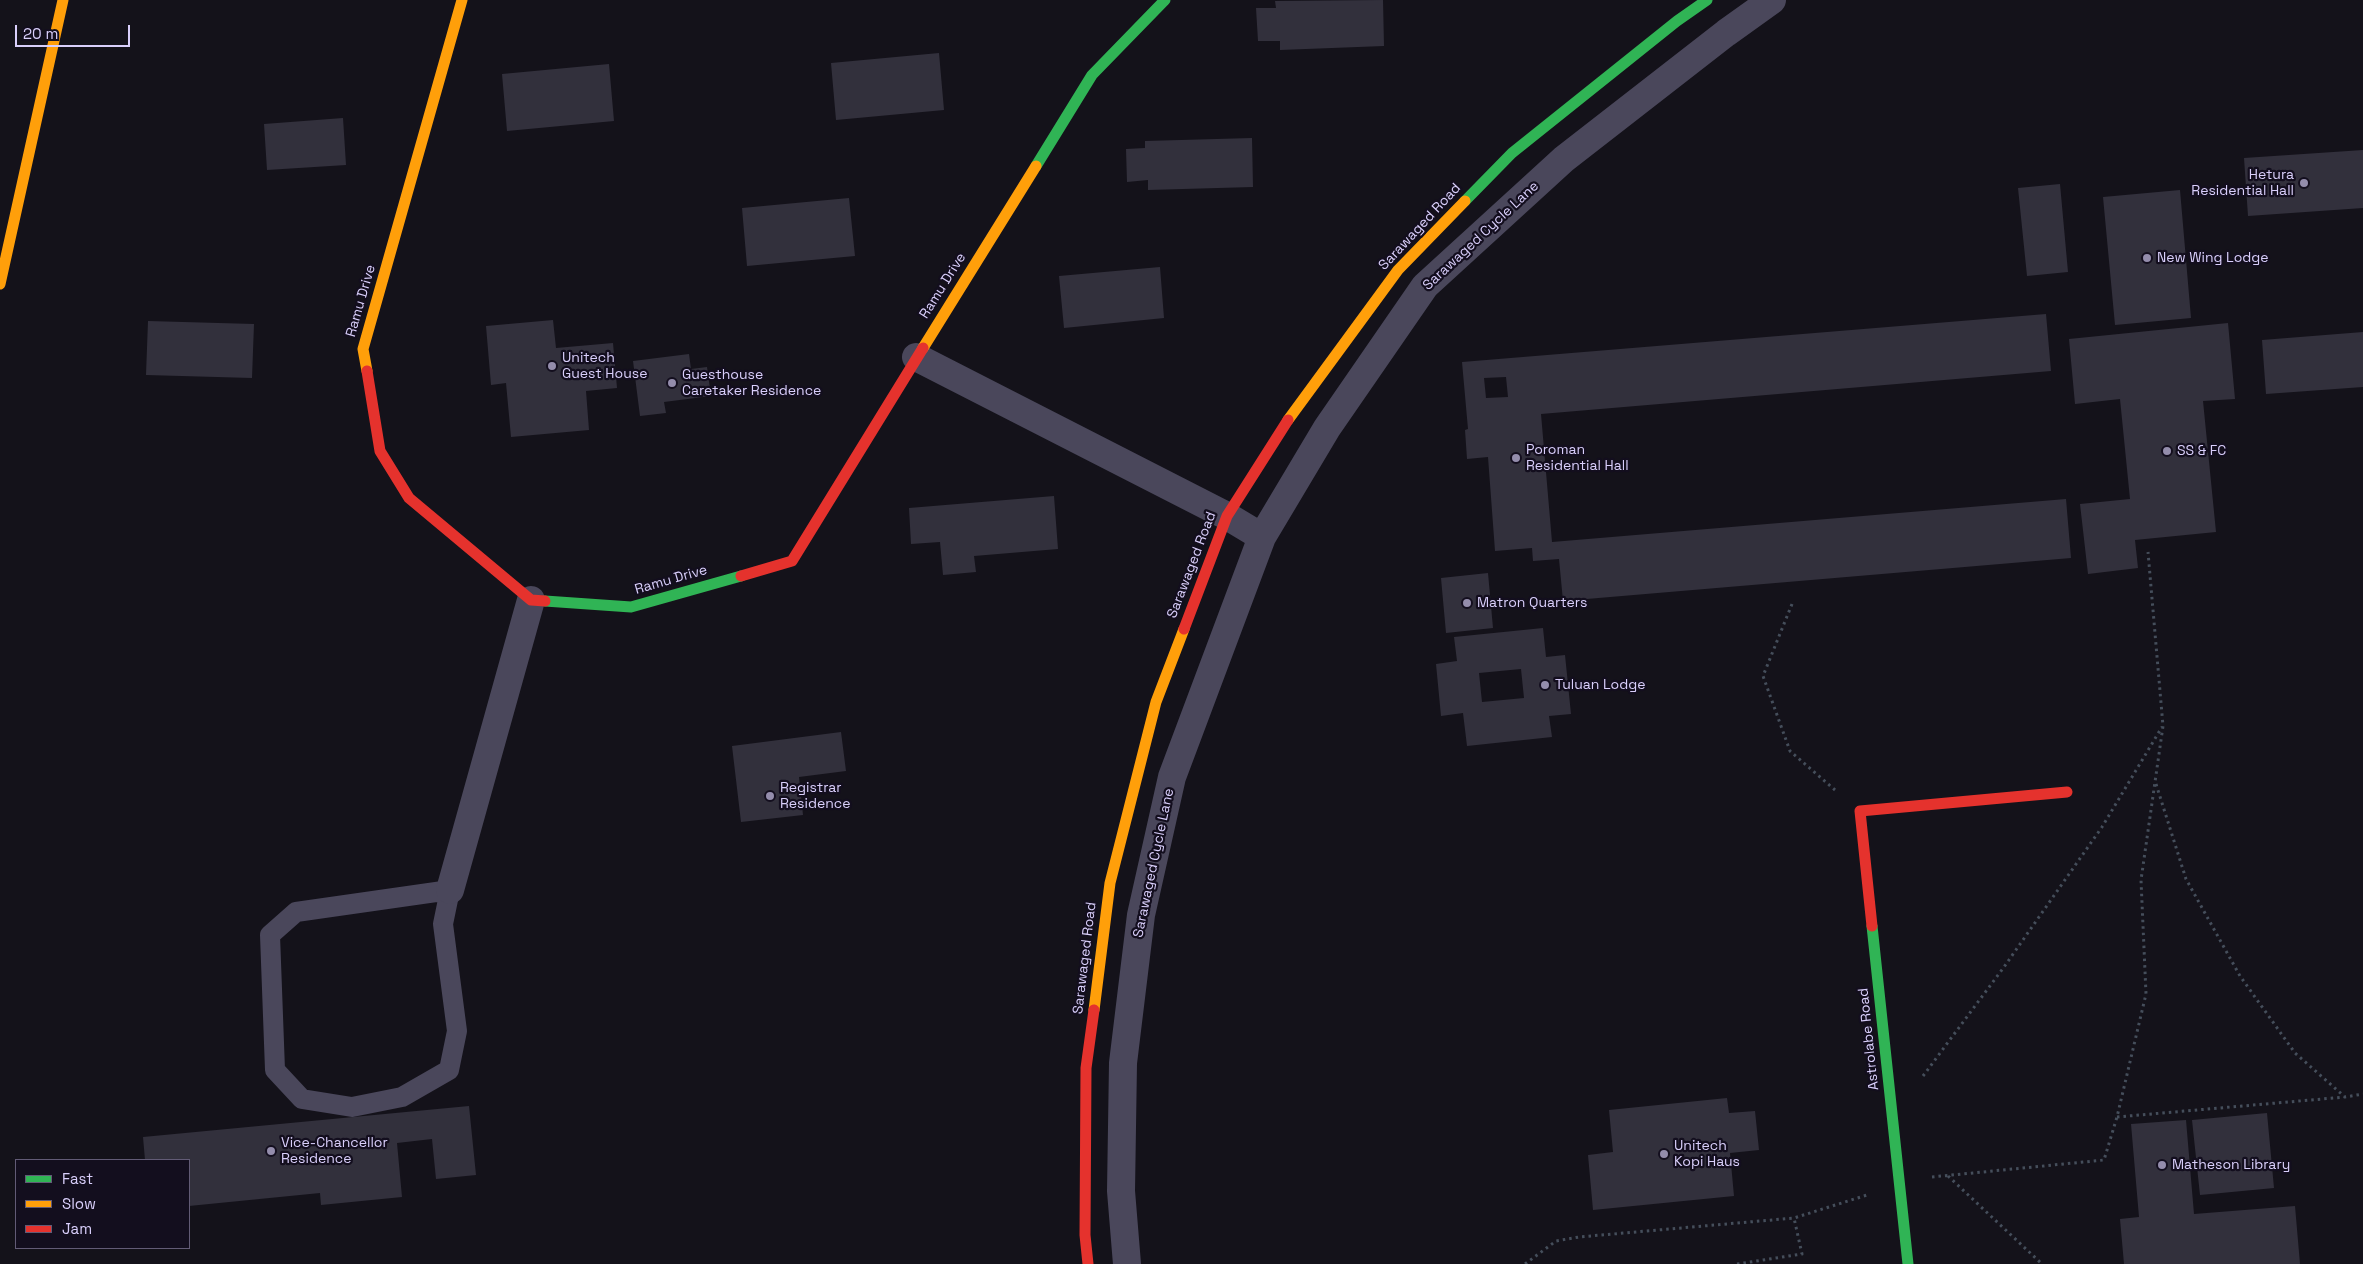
<!DOCTYPE html>
<style>
body{margin:0}
#map{position:relative;width:2363px;height:1264px;overflow:hidden;background:#14121a;font-family:"Space Grotesk",sans-serif}
canvas{display:block}
.legend{position:absolute;left:15px;top:1159px;width:175px;height:90px;box-sizing:border-box;background:#130e1e;border:1px solid #625b76;margin:0;padding:6px 9px;list-style:none;font-size:15px;color:#d9cffb}
.legend li{display:flex;align-items:center;gap:10px;height:25px}
.legend b{width:25px;border:1px solid #625b76}
.scale{position:absolute;left:15px;top:25px;width:115px;height:22px;box-sizing:border-box;border:2px solid #d9cffb;border-top:0;padding-left:6px;font-size:15px;line-height:18px;white-space:nowrap;color:#d9cffb;-webkit-text-stroke:4px #130e1e;paint-order:stroke}
</style>
<div id="map">
<canvas width="2363" height="1264"></canvas>
<ul class="legend">
<li><b style="height:6px;background:#30b455"></b>Fast</li>
<li><b style="height:6px;background:#ff9f0a"></b>Slow</li>
<li><b style="height:6px;background:#e5322d"></b>Jam</li>
</ul>
<div class="scale">20 m</div>
</div>
<script>
const c = document.querySelector('canvas').getContext('2d');
c.lineJoin = 'round';
function fillPath(path, color) { c.fillStyle = color; c.fill(path, 'evenodd'); }
const poly = rows => new Path2D(rows.map(r => 'M' + r).join(''));
function stroke(path, color, width, dash) { c.strokeStyle = color; c.lineWidth = width; c.lineCap = dash ? 'butt' : 'round'; c.setLineDash(dash || []); c.stroke(path); }
function write(font, color, halo, rows, align = 'center') {
  c.font = font + ' "Space Grotesk",sans-serif'; c.lineWidth = 4.5; c.setLineDash([]); c.textBaseline = 'middle'; c.strokeStyle = halo; c.fillStyle = color; for (const [text, x, y, turn = 0] of rows) {
    c.save(); c.translate(x, y); c.rotate((+turn || 0) * Math.PI / 180); c.textAlign = isNaN(turn) ? turn : align; if (halo) c.strokeText(text, 0, 0); c.fillText(text, 0, 0); c.restore();
  }
}
fillPath(poly([
 [1383,0,1384,46,1280,50,1280,41,1258,41,1256,8,1276,8,1275,1],
 [939,53,944,110,836,120,831,63],
 [609,64,614,121,507,131,502,74],
 [343,118,346,165,267,170,264,124],
 [1252,138,1253,187,1148,190,1148,180,1127,182,1126,149,1145,148,1145,141],
 [2363,150,2363,208,2248,216,2244,158],
 [2060,184,2068,272,2027,276,2018,188],
 [2180,190,2191,318,2115,325,2103,197],
 [849,198,855,256,747,266,742,208],
 [1160,267,1164,318,1064,328,1059,276],
 [2046,314,2051,371,1541,414,1552,542,2066,499,2071,558,1563,601,1559,559,1533,561,1532,548,1495,551,1488,457,1467,459,1465,430,1468,429,1462,362],
 [1506,377,1508,397,1486,398,1484,378],
 [553,320,556,348,613,343,617,388,586,391,589,430,511,437,506,383,491,385,486,326],
 [148,321,254,324,252,378,146,375],
 [2228,323,2235,399,2203,401,2216,532,2135,540,2138,568,2088,574,2080,504,2130,499,2120,399,2075,404,2069,339],
 [2363,332,2363,387,2266,394,2262,340],
 [689,354,691,369,707,367,711,396,664,402,666,413,640,416,633,361],
 [1054,496,1058,549,974,556,976,572,943,575,940,542,911,544,909,508],
 [1488,573,1493,628,1446,633,1441,578],
 [1543,628,1546,657,1565,655,1571,714,1549,716,1552,737,1467,746,1463,713,1441,716,1436,664,1457,661,1454,637],
 [1521,669,1524,698,1482,702,1479,673],
 [841,732,846,771,799,777,803,815,741,822,732,746],
 [1727,1098,1729,1113,1755,1111,1759,1150,1730,1153,1734,1196,1593,1210,1588,1155,1613,1152,1609,1110],
 [469,1106,476,1175,436,1179,432,1139,397,1143,402,1197,321,1205,320,1193,189,1206,189,1160,145,1160,143,1137],
 [2267,1113,2274,1188,2200,1195,2192,1120],
 [2186,1120,2194,1214,2295,1206,2300,1264,2124,1264,2120,1219,2139,1217,2131,1124]
]), '#32303c');
stroke(poly([
 [1792,604,1763,676,1790,751,1835,790],
 [2156,784,2186,879,2240,976,2295,1053,2345,1097,2363,1094],
 [1923,1076,2004,967,2102,827,2162,727],
 [2117,1117,2345,1097],
 [1948,1176,2042,1264],
 [1932,1177,2104,1160,2117,1117,2146,994,2141,880,2163,726,2148,552],
 [1525,1264,1556,1241,1579,1237,1794,1218,1867,1195],
 [1737,1264,1802,1254,1794,1218]
]), '#454e5b', 3, [2.5, 4]);
stroke(poly([
 [450,890,443,924,457,1031,449,1070,402,1097,352,1107,302,1099,275,1070,270,935,296,912,450,890]
]), '#4a475b', 20);
stroke(poly([
 [916,357,1227,516,1262,537,1172,777,1141,915,1123,1063,1121,1191,1127,1264],
 [1262,537,1327,428,1425,286,1564,159,1726,33,1772,0],
 [450,890,531,600]
]), '#4a475b', 28);
stroke(poly([
 [1036,166,1092,75,1165,0],
 [1465,201,1512,153,1677,21,1707,0],
 [545,601,631,607,741,576],
 [1872,926,1908,1264]
]), '#30b455', 11);
stroke(poly([
 [0,284,63,0],
 [923,348,1036,166],
 [367,371,363,349,462,0],
 [1288,420,1398,270,1465,201],
 [1094,1010,1110,883,1156,702,1184,629]
]), '#ff9f0a', 11);
stroke(poly([
 [367,371,380,451,409,498,531,600,545,601],
 [741,576,792,561,923,348],
 [1184,629,1227,516,1288,420],
 [1872,926,1860,811,2067,792],
 [1088,1264,1085,1235,1086,1068,1094,1010]
]), '#e5322d', 11);
for (const [x, y, r, color] of [
 [2304,183,5,"#948dac"],
 [2147,258,5,"#948dac"],
 [552,366,5,"#948dac"],
 [672,383,5,"#948dac"],
 [2167,451,5,"#948dac"],
 [1516,458,5,"#948dac"],
 [1467,603,5,"#948dac"],
 [1545,685,5,"#948dac"],
 [770,796,5,"#948dac"],
 [271,1151,5,"#948dac"],
 [1664,1154,5,"#948dac"],
 [2162,1165,5,"#948dac"]
]) { const dot = new Path2D(); dot.arc(x, y, r, 0, 2 * Math.PI); c.fillStyle = color; c.fill(dot); stroke(dot, '#130e1e', 2); }
write('14px', '#d9cffb', '#130e1e', [
 ["Hetura",2294,175,"right"],
 ["Residential Hall",2294,191,"right"],
 ["New Wing Lodge",2157,258],
 ["Unitech",562,358],
 ["Guest House",562,374],
 ["Guesthouse",682,375],
 ["Caretaker Residence",682,391],
 ["Poroman",1526,450],
 ["Residential Hall",1526,466],
 ["SS & FC",2177,451],
 ["Matron Quarters",1477,603],
 ["Tuluan Lodge",1555,685],
 ["Registrar",780,788],
 ["Residence",780,804],
 ["Vice-Chancellor",281,1143],
 ["Residence",281,1159],
 ["Unitech",1674,1146],
 ["Kopi Haus",1674,1162],
 ["Matheson Library",2172,1165]
], 'left');
write('14px', '#d9cffb', '#130e1e', [
 ["Sarawaged Road",1420,227,-47],
 ["Sarawaged Cycle Lane",1481,236,-43],
 ["Ramu Drive",943,286,-58],
 ["Ramu Drive",361,301,-74],
 ["Sarawaged Road",1192,565,-69],
 ["Ramu Drive",671,580,-16],
 ["Sarawaged Cycle Lane",1154,863,-78],
 ["Sarawaged Road",1085,958,-83],
 ["Astrolabe Road",1869,1039,-96]
]);
</script>
